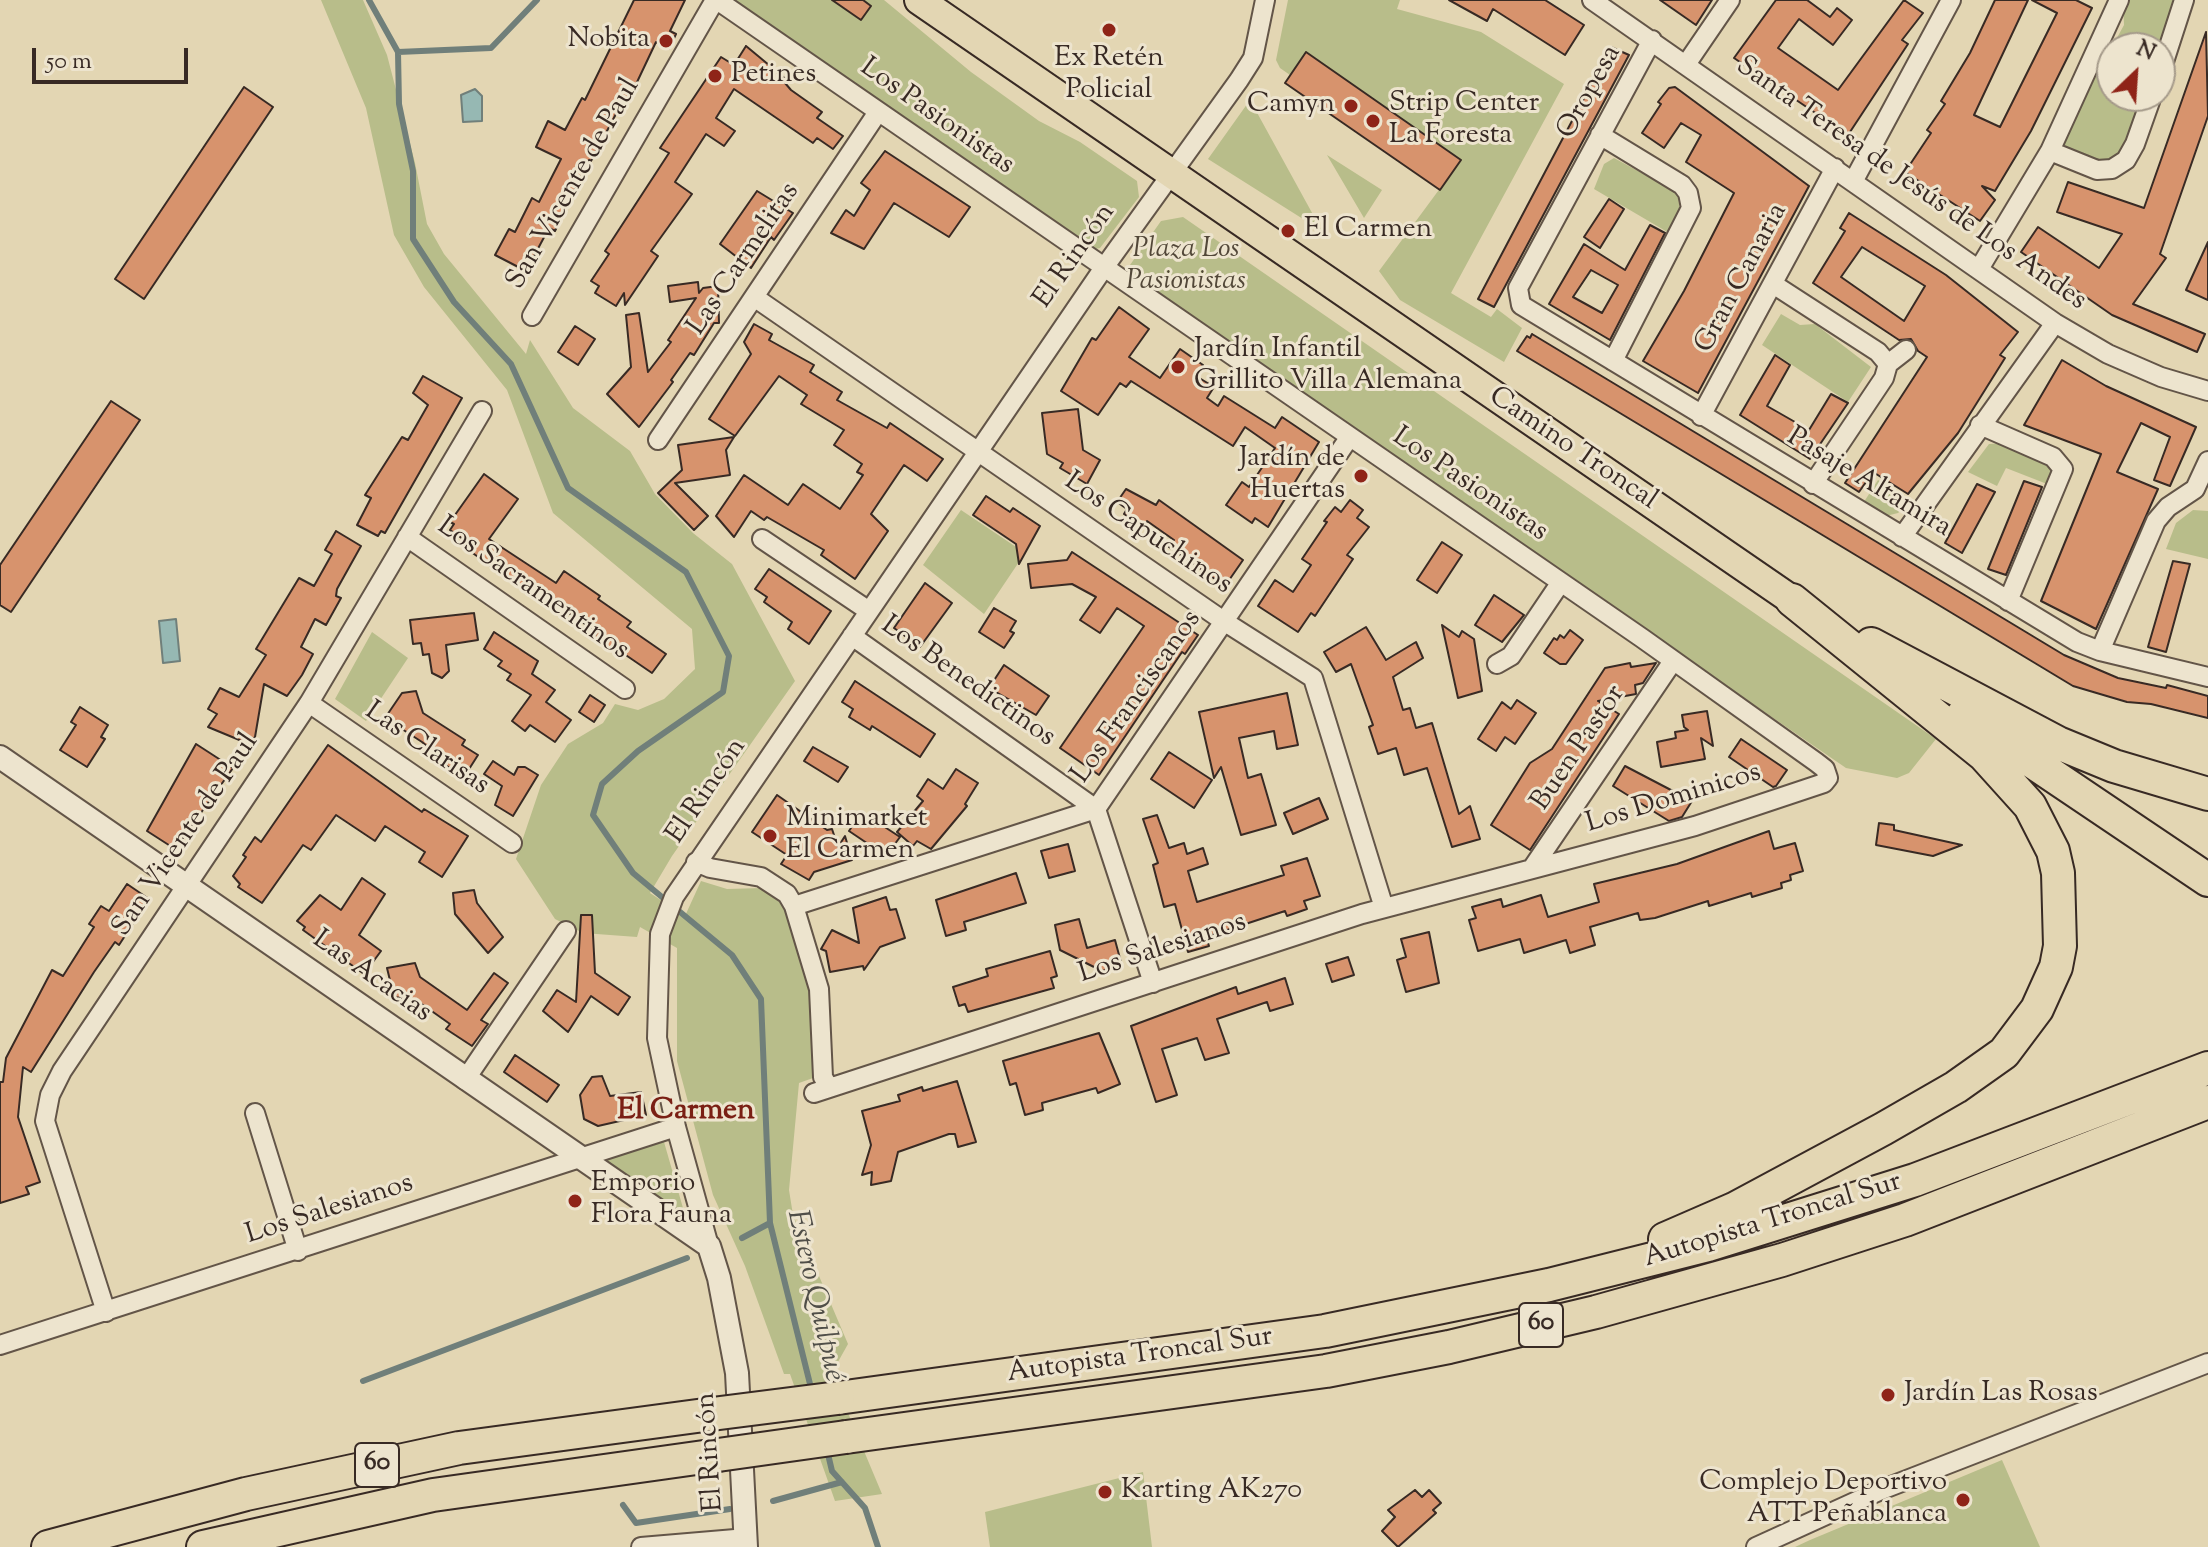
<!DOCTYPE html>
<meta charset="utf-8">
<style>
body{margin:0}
#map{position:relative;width:2208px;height:1547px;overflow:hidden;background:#e3d6b3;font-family:"Sorts Mill Goudy",serif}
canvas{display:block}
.north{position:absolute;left:2096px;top:32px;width:80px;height:80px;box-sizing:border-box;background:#ede4ce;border:2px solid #a59a8a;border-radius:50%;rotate:25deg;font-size:22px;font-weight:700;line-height:32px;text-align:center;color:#382a24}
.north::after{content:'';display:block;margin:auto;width:28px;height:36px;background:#8f2418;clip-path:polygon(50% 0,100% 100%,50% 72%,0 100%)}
.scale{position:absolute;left:32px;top:48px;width:156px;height:36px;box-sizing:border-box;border:4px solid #382a24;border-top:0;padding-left:10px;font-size:24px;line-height:28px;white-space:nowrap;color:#382a24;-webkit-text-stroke:6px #ede4ce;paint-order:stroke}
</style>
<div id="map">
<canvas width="2208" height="1547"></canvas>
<div class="north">N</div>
<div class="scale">50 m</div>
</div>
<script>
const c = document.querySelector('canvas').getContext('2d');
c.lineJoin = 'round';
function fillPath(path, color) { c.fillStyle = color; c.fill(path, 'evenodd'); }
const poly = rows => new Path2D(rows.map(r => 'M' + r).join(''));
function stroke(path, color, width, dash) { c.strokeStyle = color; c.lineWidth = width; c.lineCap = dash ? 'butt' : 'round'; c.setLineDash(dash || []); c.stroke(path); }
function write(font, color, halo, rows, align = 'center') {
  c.font = font + ' "Sorts Mill Goudy",serif'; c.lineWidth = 6; c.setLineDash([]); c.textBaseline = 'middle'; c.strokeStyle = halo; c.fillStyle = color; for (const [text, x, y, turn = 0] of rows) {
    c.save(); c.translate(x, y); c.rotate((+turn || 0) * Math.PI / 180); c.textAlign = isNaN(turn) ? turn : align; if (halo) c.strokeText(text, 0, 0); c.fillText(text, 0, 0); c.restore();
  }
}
fillPath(poly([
 [321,0,363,0,387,55,415,163,427,224,444,254,526,354,530,340,573,408,630,451,655,494,693,533,732,564,795,681,672,856,650,893,685,916,701,881,727,889,762,888,784,905,810,994,813,1078,799,1083,789,1190,793,1215,848,1344,834,1369,830,1370,882,1494,835,1501,790,1374,784,1374,745,1266,713,1195,677,1061,677,948,640,927,637,937,583,933,555,919,516,859,541,785,568,744,603,723,615,704,638,710,664,699,695,669,692,629,553,513,507,390,424,287,394,235,366,108],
 [734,0,884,0,971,72,1039,121,1080,142,1137,181,1139,197,1100,248,1091,250,734,6],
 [1288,0,1400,0,1397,9,1481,32,1564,84,1451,293,1491,317,1497,309,1522,328,1504,362,1400,300,1379,271,1461,160,1306,52,1290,75,1280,68,1276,60],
 [2123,0,2175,0,2160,48,2112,48,2112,96,2144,96,2122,158,2109,164,2092,162,2065,147,2065,133,2124,25],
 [1250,100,1255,109,1322,231,1208,159],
 [1327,155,1382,190,1364,218],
 [1614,158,1677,192,1680,210,1669,233,1594,189,1604,164],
 [1183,217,1936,739,1909,773,1897,778,1846,768,1131,277,1130,265,1161,221],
 [1781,314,1800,325,1815,324,1871,367,1848,402,1762,345],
 [2008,443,2055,464,2047,484,2006,468,1997,486,1968,472,1989,444],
 [1878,480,1911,501,1898,513,1882,517,1862,505],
 [961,510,1025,553,984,614,923,565],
 [2193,510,2208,511,2208,559,2166,549,2176,523],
 [372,632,408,658,366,721,335,699],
 [664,1142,685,1215,603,1160],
 [2002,1460,2040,1547,1795,1547,1810,1540],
 [1143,1472,1152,1547,990,1547,985,1512]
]), '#b8bd8a');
const water = poly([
 [475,89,482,96,482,121,463,122,461,95,475,89],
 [176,619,180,661,163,663,159,621,176,619]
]);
fillPath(water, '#96b8b3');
stroke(water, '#707f7a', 2);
stroke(poly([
 [369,0,398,52,399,104,413,171,413,239,454,302,511,364,568,488,686,572,729,656,723,692,638,751,602,784,593,815,633,873,732,955,761,999,770,1223,812,1392],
 [398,52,491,48,537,0],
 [742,1238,770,1223],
 [363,1381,687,1258],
 [827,1450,832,1471,865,1508,878,1547],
 [773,1501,842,1482],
 [623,1505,636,1523,730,1509]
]), '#707f7a', 6);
const building = poly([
 [634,0,685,0,670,31,676,34,669,49,656,42,629,99,625,97,591,161,589,160,555,231,549,228,526,271,495,255,509,229,515,232,532,198,539,202,561,159,536,147,548,121,565,130,582,98,585,100,634,0],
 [832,0,863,0,871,6,861,20,832,0],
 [1449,0,1545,0,1584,25,1565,55,1493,9,1487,21,1449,0],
 [1660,0,1712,0,1696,25,1660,0],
 [1776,0,1807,0,1830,17,1837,8,1852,20,1833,45,1799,19,1778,48,1838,90,1904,0,1923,13,1902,40,1908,44,1848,135,1734,58,1776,0],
 [1995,0,2028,0,1974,115,2000,127,2057,13,2032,0,2076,0,2092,8,2031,131,1995,191,1982,186,1995,200,1980,221,1905,172,1931,133,1927,130,1945,104,1941,101,1970,53,1995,0],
 [2206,32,2208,116,2160,254,2166,258,2133,304,2205,334,2197,352,2112,315,2021,252,2038,227,2099,268,2122,234,2057,212,2068,182,2144,208,2206,32],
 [746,46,787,80,785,83,791,90,822,112,817,118,843,136,833,149,817,138,813,143,734,89,716,118,735,131,724,146,706,134,675,182,692,194,651,251,658,256,625,305,624,293,616,306,595,293,599,286,591,281,609,254,605,251,669,153,660,148,721,57,734,65,746,46],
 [1611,47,1629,55,1494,307,1478,299,1611,47],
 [1306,52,1461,160,1440,190,1285,83,1306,52],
 [244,87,273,107,144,299,115,279,244,87],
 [1675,87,1809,186,1698,393,1643,361,1684,291,1734,193,1686,162,1701,135,1681,123,1664,148,1642,133,1661,104,1658,102,1669,88,1675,87],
 [885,151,970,207,949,237,894,203,864,249,831,233,846,210,854,216,870,190,861,183,885,151],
 [757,191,793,213,774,240,771,237,751,268,720,244,757,191],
 [1609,199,1624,209,1600,248,1584,237,1609,199],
 [1849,213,1946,275,2018,332,2000,355,2005,358,1958,433,1908,494,1873,472,1859,492,1845,483,1927,357,1918,351,1911,339,1899,340,1813,283,1845,231,1840,228,1849,213],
 [1862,247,1925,286,1904,321,1841,277,1862,247],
 [1650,225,1665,233,1610,340,1549,304,1584,244,1625,270,1650,225],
 [1591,270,1618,285,1602,313,1573,297,1591,270],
 [2208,242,2208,300,2186,290,2208,242],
 [698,282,699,293,703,288,718,286,719,323,714,323,694,355,690,353,671,380,673,382,639,427,607,394,631,367,626,315,639,313,648,372,671,342,668,340,696,298,670,302,668,286,698,282],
 [1119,307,1149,329,1129,357,1160,378,1180,349,1203,365,1196,376,1214,387,1207,398,1218,406,1224,396,1275,428,1282,417,1319,442,1268,527,1255,518,1252,523,1226,505,1242,482,1249,487,1275,448,1245,427,1233,446,1131,381,1126,387,1120,383,1098,415,1061,391,1092,338,1096,340,1119,307],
 [754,324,772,334,769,340,814,365,810,372,842,392,837,400,887,428,890,423,943,459,927,481,904,465,871,514,888,531,855,579,821,555,824,550,767,517,764,520,751,511,734,537,716,516,744,475,788,505,803,484,840,509,863,475,857,472,862,464,834,445,844,430,801,404,807,395,779,376,735,436,709,419,751,354,744,342,754,324],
 [575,326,595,339,578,365,558,352,575,326],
 [1532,334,2064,655,2118,678,2166,688,2167,685,2208,696,2208,718,2151,704,2127,702,2073,686,1517,351,1527,336,1530,338,1532,334],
 [1775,355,1790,365,1767,406,1809,430,1831,394,1848,403,1810,459,1740,415,1775,355],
 [2062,360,2106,386,2196,427,2170,486,2154,480,2170,437,2141,423,2117,472,2158,489,2096,629,2041,601,2101,454,2024,425,2062,360],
 [423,376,462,398,385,533,381,531,378,536,357,525,371,498,365,495,402,437,408,440,428,405,413,393,423,376],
 [111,401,140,420,11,612,0,605,0,565,111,401],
 [1078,409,1083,450,1100,460,1087,484,1060,468,1063,463,1047,454,1042,413,1078,409],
 [734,437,726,450,730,475,675,483,708,516,694,530,658,493,682,470,678,445,734,437],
 [484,474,518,499,489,539,556,583,564,571,600,596,598,599,631,622,627,627,666,654,652,673,614,647,611,651,593,639,597,632,526,585,523,589,460,544,463,539,450,530,454,524,450,522,484,474],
 [2024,481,2042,487,2006,575,1988,569,2024,481],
 [1977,484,1995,492,1962,553,1945,543,1977,484],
 [1126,489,1156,505,1159,500,1243,560,1225,586,1169,547,1174,540,1147,521,1144,527,1124,514,1127,509,1117,502,1126,489],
 [986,496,1010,512,1013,508,1040,526,1019,564,1016,544,973,515,986,496],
 [1350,500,1363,510,1357,518,1369,527,1347,555,1353,559,1315,616,1311,613,1298,632,1258,606,1275,580,1293,592,1311,565,1302,559,1327,522,1324,521,1335,507,1341,512,1350,500],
 [336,531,361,546,337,589,336,596,341,598,326,625,315,619,301,647,313,654,302,675,287,696,264,684,255,737,249,744,208,727,217,714,208,709,220,688,239,697,266,655,256,649,299,578,314,586,332,554,325,550,336,531],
 [1442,542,1462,555,1437,593,1417,580,1442,542],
 [1072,552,1198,635,1185,654,1182,652,1099,775,1060,748,1144,626,1117,608,1100,633,1080,620,1096,597,1072,584,1031,588,1028,564,1067,560,1072,552],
 [2173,561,2190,564,2166,652,2148,647,2173,561],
 [769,569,831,611,809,644,788,629,792,622,764,602,767,597,755,589,769,569],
 [925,583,952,603,920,647,894,628,925,583],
 [1494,595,1524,615,1502,642,1475,625,1494,595],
 [994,608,1016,621,1010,631,1014,633,1004,648,979,632,994,608],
 [474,613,478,640,446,645,449,671,442,678,432,673,429,654,423,655,421,643,413,644,410,620,474,613],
 [1442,625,1459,637,1462,631,1474,639,1482,691,1458,698,1442,625],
 [1366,627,1386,660,1416,642,1423,658,1393,677,1403,710,1410,708,1416,728,1432,723,1459,814,1470,806,1480,839,1452,847,1427,768,1404,775,1396,748,1378,754,1369,727,1373,725,1351,664,1336,672,1324,652,1366,627],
 [1570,630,1583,640,1566,664,1560,664,1544,653,1554,638,1557,640,1560,635,1564,638,1570,630],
 [494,632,538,661,532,674,555,690,546,702,571,720,555,742,530,725,525,731,512,721,531,695,507,680,511,674,498,666,502,661,484,649,494,632],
 [1630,663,1631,667,1656,663,1643,683,1635,685,1636,694,1598,701,1619,714,1530,850,1491,825,1530,763,1552,749,1605,668,1630,663],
 [1004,665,1049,696,1036,715,989,688,1004,665],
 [855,681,935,734,920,757,872,726,870,730,849,717,853,709,842,702,855,681],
 [416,691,423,713,465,740,462,745,478,755,464,777,436,759,438,755,422,742,385,718,402,693,416,691],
 [1287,693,1298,745,1277,749,1274,731,1239,738,1248,778,1261,774,1276,825,1241,835,1221,767,1214,778,1199,712,1287,693],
 [590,695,605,705,594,722,579,712,590,695],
 [1517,700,1536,713,1515,744,1505,737,1496,751,1478,739,1502,702,1511,709,1517,700],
 [80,707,108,725,101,737,105,739,87,767,60,750,76,725,71,722,80,707],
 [1707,711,1713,746,1701,738,1705,759,1661,767,1657,742,1676,738,1675,732,1688,730,1684,727,1682,715,1707,711],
 [1741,739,1787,770,1776,786,1773,787,1729,757,1741,739],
 [196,744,233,768,175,849,147,831,196,744],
 [328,745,422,812,424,809,468,836,442,877,419,862,425,852,385,826,375,841,336,815,311,850,303,845,262,903,238,887,240,884,233,876,246,857,243,855,255,837,261,842,328,745],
 [813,747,848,767,838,782,804,761,813,747],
 [1169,752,1212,780,1194,808,1151,779,1169,752],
 [493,761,514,775,518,767,525,767,538,775,513,816,495,805,502,786,484,774,493,761],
 [1625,766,1692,801,1682,817,1669,821,1613,786,1625,766],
 [956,769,978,783,965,804,967,806,931,849,917,841,913,846,897,832,923,801,917,796,928,779,943,789,956,769],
 [777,795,827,830,832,829,838,847,845,836,852,860,814,872,809,880,781,864,787,855,752,832,777,795],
 [1319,798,1328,819,1293,834,1284,813,1319,798],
 [1157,815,1169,848,1184,843,1187,854,1203,848,1208,864,1188,871,1197,902,1284,875,1281,866,1307,858,1320,896,1304,901,1307,909,1287,916,1285,911,1206,937,1209,946,1188,952,1175,904,1164,907,1153,865,1158,863,1143,819,1157,815],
 [859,816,869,822,871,818,900,837,886,856,849,831,859,816],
 [1879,823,1894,825,1894,830,1962,845,1933,856,1876,845,1879,823],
 [1769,831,1774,849,1795,843,1803,871,1790,875,1791,880,1781,883,1782,888,1752,897,1751,893,1709,906,1708,901,1655,918,1640,920,1638,913,1590,927,1595,945,1570,953,1566,940,1524,953,1520,939,1478,951,1469,920,1476,918,1472,907,1501,899,1503,907,1541,895,1548,917,1599,902,1594,884,1677,864,1769,831],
 [1068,844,1075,871,1049,878,1041,851,1068,844],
 [1016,873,1026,903,964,922,966,930,946,936,936,900,1016,873],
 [362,878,385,894,359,935,381,951,364,974,303,930,305,927,297,921,320,895,341,910,362,878],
 [127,884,149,899,119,945,115,942,94,972,31,1072,23,1067,18,1117,40,1182,26,1187,29,1194,0,1203,0,1082,3,1082,6,1058,52,970,63,976,94,927,89,924,101,906,109,911,127,884],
 [474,890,477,903,503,937,488,953,455,914,453,893,474,890],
 [886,897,890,910,896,909,905,938,880,947,864,970,863,966,830,972,826,951,821,949,832,930,859,943,853,908,886,897],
 [581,915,592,915,595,973,630,997,618,1015,591,996,568,1032,543,1011,557,990,576,1002,581,915],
 [1079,919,1087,948,1115,940,1122,966,1102,971,1060,950,1055,925,1079,919],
 [1429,932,1439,983,1406,992,1397,960,1406,957,1401,939,1429,932],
 [1050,951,1057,976,1051,978,1054,988,968,1012,965,1004,959,1006,953,987,988,976,986,969,1050,951],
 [1348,957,1354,975,1332,982,1326,964,1348,957],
 [415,963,420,977,467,1010,494,973,508,983,481,1020,488,1024,472,1046,446,1029,450,1024,416,1000,394,997,387,968,415,963],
 [1285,978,1293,1004,1270,1011,1267,1002,1217,1019,1229,1053,1205,1060,1197,1038,1162,1049,1177,1095,1156,1102,1131,1026,1236,987,1238,994,1285,978],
 [1099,1033,1120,1084,1098,1093,1096,1088,1042,1103,1043,1110,1025,1115,1016,1083,1010,1085,1003,1061,1099,1033],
 [515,1055,559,1085,547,1102,504,1072,515,1055],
 [602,1076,610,1096,641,1092,646,1115,598,1126,584,1119,580,1095,592,1077,602,1076],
 [957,1081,976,1142,958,1147,955,1134,949,1134,898,1152,891,1181,871,1185,872,1172,862,1175,871,1145,862,1111,900,1101,898,1095,922,1087,923,1091,957,1081],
 [1415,1490,1422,1497,1429,1490,1441,1503,1433,1510,1436,1513,1398,1547,1382,1531,1395,1517,1388,1510,1415,1490]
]);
fillPath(building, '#d7936d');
stroke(building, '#382a24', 2);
const minor = poly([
 [717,0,1642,638,1816,762,1825,769,1828,778,1824,783,1695,826,1362,914,814,1093],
 [1592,0,2055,323,2108,354,2161,377,2208,391],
 [1652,40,1518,288,1521,305,2077,642,2100,651,2208,677],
 [1687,63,1730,0],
 [2160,74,2184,0],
 [1600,135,1682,185,1688,193,1691,208,1613,361],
 [2050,151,2097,170,2112,169,2126,160,2135,144,2152,96],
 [1854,180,1951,0],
 [1979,269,2050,151,2119,0],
 [1773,284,1878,352,1888,364,1884,378,1813,484],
 [754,297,1225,622,1313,678,1384,908],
 [532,316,715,0],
 [1888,364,1906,350],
 [1701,416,1835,168],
 [1980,425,2053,457,2063,469,2008,601],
 [658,440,878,112],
 [407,537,625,689],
 [1902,537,2055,323],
 [762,539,869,611],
 [852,636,1096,809,1153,983],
 [2100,651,2156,521,2168,507,2195,489,2208,461],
 [1497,664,1511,656,1561,582],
 [309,703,512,843],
 [696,862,710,868,761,877,787,894,794,906,819,989,823,1077,829,1088],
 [1533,867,1673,661],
 [794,906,1096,809,1349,438],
 [465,1080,566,931],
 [255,1113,298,1251],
 [709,1246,676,1127,657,1038,660,934,674,897,1103,269,1239,80,1253,58,1265,0],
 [106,1312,45,1121,50,1095,62,1071,309,703,482,411],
 [0,1345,676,1127],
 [641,1547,747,1538],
 [1756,1547,1881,1490,2208,1363]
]);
const tertiary = poly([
 [0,757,709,1246,719,1278,737,1373,746,1547]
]);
const primary = poly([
 [919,0,1792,600]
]);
const motorway = poly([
 [1871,644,2058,743,2114,766,2208,794],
 [1963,715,2208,880],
 [1665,1239,1734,1209,1883,1129,1956,1087,2004,1053,2037,1009,2056,967,2060,946,2058,873,2053,851,2030,806,1984,755,1792,600],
 [838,1398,1325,1331,1549,1285,1708,1245,1915,1180,2208,1068],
 [846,1437,1326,1371,1449,1347,1596,1312,1782,1260,1905,1220,2208,1102],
 [48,1547,246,1494,459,1448,712,1414],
 [203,1547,433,1495,718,1455]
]);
stroke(minor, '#635548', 22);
stroke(tertiary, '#635548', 26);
stroke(primary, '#382a24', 32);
stroke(motorway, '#382a24', 36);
stroke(minor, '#ede4ce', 18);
stroke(tertiary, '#ede4ce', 22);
stroke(primary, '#e3d6b3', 28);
stroke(motorway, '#e3d6b3', 32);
const motorwayBridge = poly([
 [712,1414,838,1398],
 [718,1455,846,1437]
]);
stroke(motorwayBridge, '#382a24', 36, []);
stroke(motorwayBridge, '#e3d6b3', 32);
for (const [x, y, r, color] of [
 [1109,30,8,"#8f2418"],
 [666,41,8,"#8f2418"],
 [715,76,8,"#8f2418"],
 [1351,106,8,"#8f2418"],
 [1373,121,8,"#8f2418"],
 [1288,231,8,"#8f2418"],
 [1178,367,8,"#8f2418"],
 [1361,476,8,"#8f2418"],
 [770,836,8,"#8f2418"],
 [575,1201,8,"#8f2418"],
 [1888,1395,8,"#8f2418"],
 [1105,1492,8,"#8f2418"],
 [1963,1500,8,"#8f2418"]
]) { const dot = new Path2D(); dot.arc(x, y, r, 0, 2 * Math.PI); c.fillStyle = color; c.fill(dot); stroke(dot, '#ede4ce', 3); }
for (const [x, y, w] of [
 [1541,1325,44],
 [377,1465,44]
]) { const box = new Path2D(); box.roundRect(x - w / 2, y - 22, w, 44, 6); c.fillStyle = '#ede4ce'; c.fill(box); stroke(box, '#382a24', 2); }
write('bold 26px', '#382a24', null, [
 ["60",1541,1325],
 ["60",377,1465]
]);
write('28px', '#382a24', '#ede4ce', [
 ["Nobita",650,41,"right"],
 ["Ex Retén",1109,60,"center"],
 ["Policial",1109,92,"center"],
 ["Petines",731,76],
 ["Strip Center",1389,105],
 ["La Foresta",1389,137],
 ["Camyn",1335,106,"right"],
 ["El Carmen",1304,231],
 ["Jardín Infantil",1194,351],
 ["Grillito Villa Alemana",1194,383],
 ["Jardín de",1345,460,"right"],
 ["Huertas",1345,492,"right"],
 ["Minimarket",786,820],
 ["El Carmen",786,852],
 ["Emporio",591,1185],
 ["Flora Fauna",591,1217],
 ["Jardín Las Rosas",1904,1395],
 ["Complejo Deportivo",1947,1484,"right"],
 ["ATT Peñablanca",1947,1516,"right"],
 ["Karting AK270",1121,1492]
], 'left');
write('28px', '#382a24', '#ede4ce', [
 ["Oropesa",1591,93,-61],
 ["Los Pasionistas",936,118,35],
 ["San Vicente de Paul",575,185,-60],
 ["Santa Teresa de Jesús de Los Andes",1910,185,35],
 ["El Rincón",1076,257,-55],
 ["Las Carmelitas",745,260,-56],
 ["Gran Canaria",1743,279,-62],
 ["Camino Troncal",1572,450,34],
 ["Pasaje Altamira",1868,484,31],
 ["Los Pasionistas",1469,486,34],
 ["Los Capuchinos",1147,535,34],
 ["Los Sacramentinos",532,590,35],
 ["Los Benedictinos",967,683,35],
 ["Los Franciscanos",1138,698,-55],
 ["Buen Pastor",1580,749,-56],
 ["Las Clarisas",426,750,34],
 ["El Rincón",708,792,-56],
 ["Los Dominicos",1674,800,-17],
 ["San Vicente de Paul",187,836,-56],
 ["Los Salesianos",1163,950,-18],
 ["Las Acacias",371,978,35],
 ["Los Salesianos",330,1211,-18],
 ["Autopista Troncal Sur",1773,1222,-17],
 ["Autopista Troncal Sur",1140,1357,-8],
 ["El Rincón",712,1452,-94]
]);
write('italic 28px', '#524738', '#ede4ce', [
 ["Plaza Los",1186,251],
 ["Pasionistas",1186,283]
]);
write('bold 30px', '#7a1f14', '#ede4ce', [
 ["El Carmen",686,1113]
]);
write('italic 30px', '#504e48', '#ede4ce', [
 ["Estero Quilpué",813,1296,77]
]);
</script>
